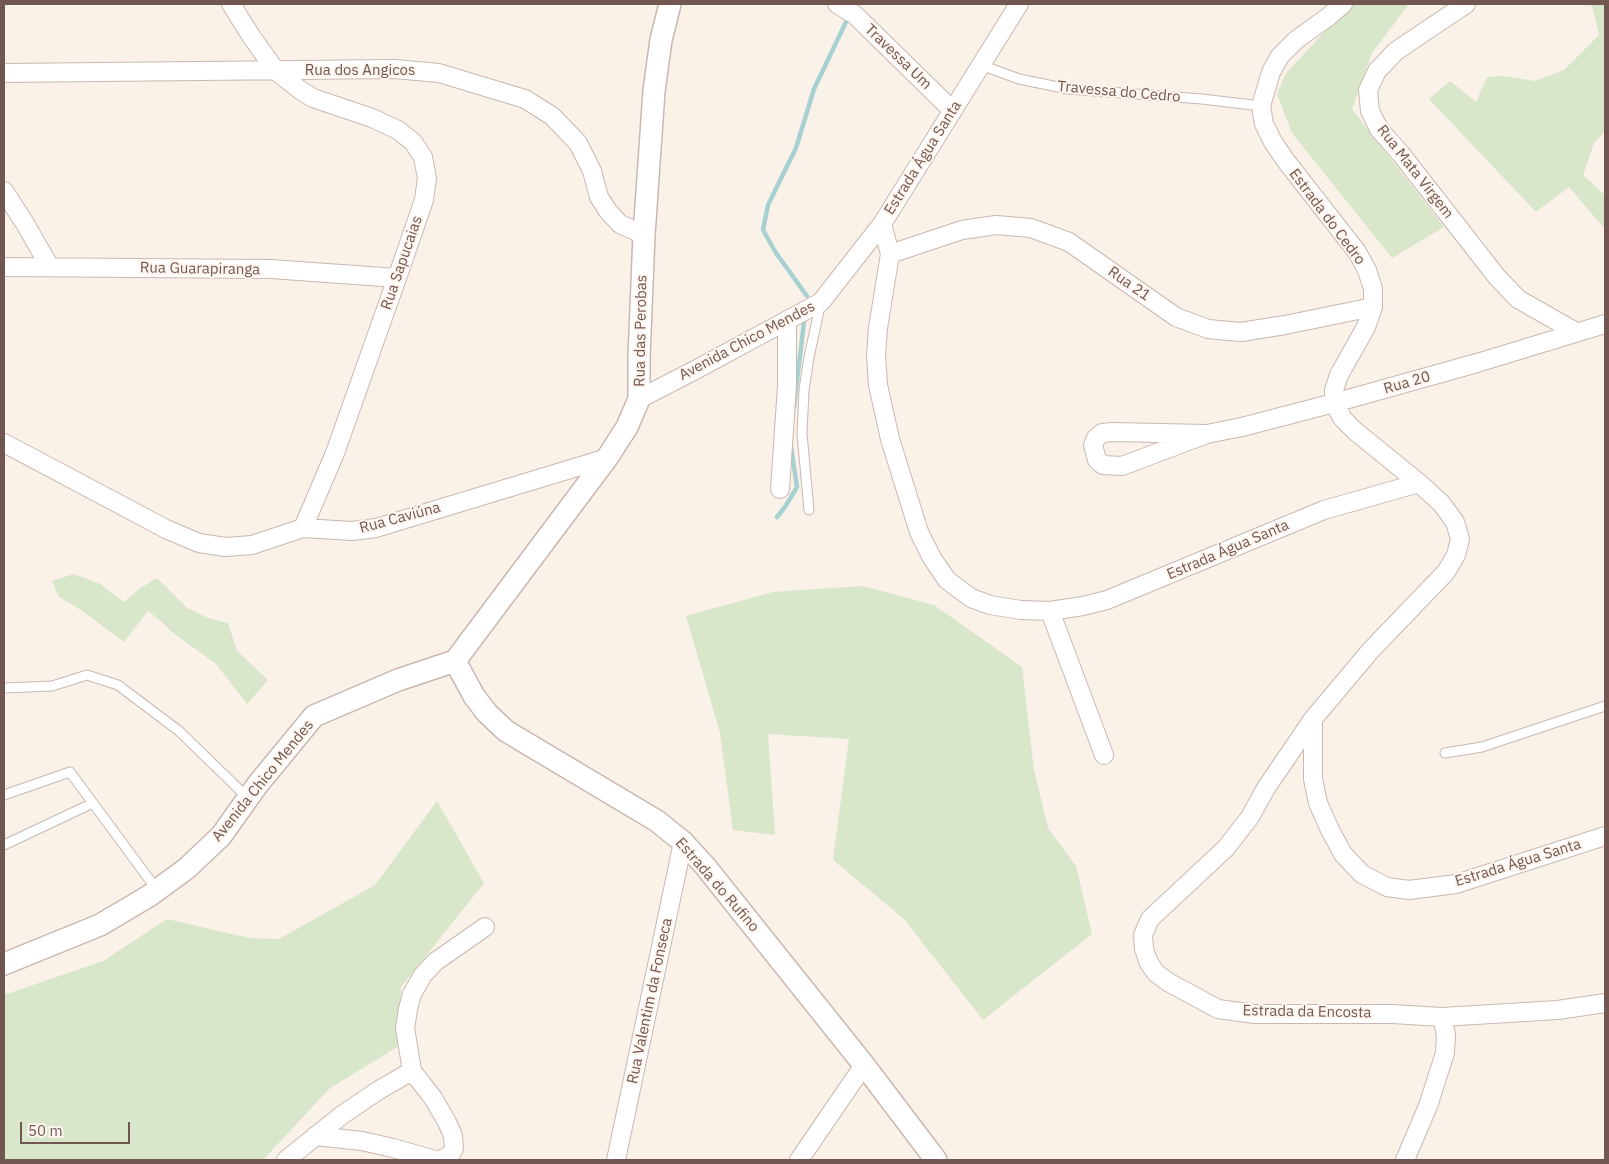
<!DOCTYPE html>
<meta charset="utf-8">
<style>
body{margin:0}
#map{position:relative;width:1609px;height:1164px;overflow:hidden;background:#faf1e9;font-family:"IBM Plex Sans",sans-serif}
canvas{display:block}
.frame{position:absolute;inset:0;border:5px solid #715750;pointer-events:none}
.scale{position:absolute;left:20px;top:1122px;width:110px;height:22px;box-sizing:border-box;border:2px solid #715750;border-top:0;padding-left:6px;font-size:15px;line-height:18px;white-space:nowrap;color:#715750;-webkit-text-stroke:4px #fdf5ee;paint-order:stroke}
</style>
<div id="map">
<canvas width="1609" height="1164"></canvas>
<div class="frame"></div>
<div class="scale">50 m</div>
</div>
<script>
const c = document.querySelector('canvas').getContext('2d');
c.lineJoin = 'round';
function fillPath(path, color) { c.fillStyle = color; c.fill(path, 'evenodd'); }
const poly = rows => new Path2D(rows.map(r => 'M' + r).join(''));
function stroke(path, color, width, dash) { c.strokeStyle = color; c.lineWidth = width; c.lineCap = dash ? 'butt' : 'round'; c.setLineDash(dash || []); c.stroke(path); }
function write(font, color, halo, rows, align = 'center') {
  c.font = font + ' "IBM Plex Sans",sans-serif'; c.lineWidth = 4; c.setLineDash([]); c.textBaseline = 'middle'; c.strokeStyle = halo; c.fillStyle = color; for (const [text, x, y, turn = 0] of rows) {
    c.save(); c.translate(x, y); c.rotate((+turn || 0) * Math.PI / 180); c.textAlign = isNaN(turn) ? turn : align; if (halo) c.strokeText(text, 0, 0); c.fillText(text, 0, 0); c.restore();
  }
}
fillPath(poly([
 [1351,4,1409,4,1372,53,1352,109,1444,227,1392,258,1292,133,1277,94,1286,73],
 [1590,4,1605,4,1605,131,1594,143,1583,175,1605,195,1605,229,1569,187,1536,212,1429,99,1450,81,1476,102,1487,77,1503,76,1535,81,1564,70,1599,35,1593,9],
 [74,574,100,584,124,602,139,589,157,578,187,608,208,618,228,623,237,651,268,680,247,704,216,664,172,632,161,621,148,611,124,642,81,610,59,597,52,581],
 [863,586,934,605,1022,667,1034,770,1048,828,1076,866,1092,934,983,1020,904,919,833,860,849,739,768,734,775,835,733,830,720,733,686,616,773,592],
 [437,801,484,883,401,987,402,1044,329,1089,263,1160,4,1160,4,995,103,961,167,919,250,938,279,939,375,885]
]), '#d8e6c9');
stroke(poly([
 [807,296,776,253,763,230,768,205,796,148,814,89,846,22],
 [794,407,804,322],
 [777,517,785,507,797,487,791,447]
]), '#a7d1d1', 4.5);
const service = poly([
 [981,65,1019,79,1068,89,1202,99,1261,106],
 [809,510,802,434,804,390,809,357,821,302],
 [4,688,52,686,87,675,118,685,179,731,248,798],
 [1445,753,1482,747,1605,706],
 [4,795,70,772,157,890],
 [4,845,93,803]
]);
const minor = poly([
 [231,4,251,36,276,71,300,90,313,98,372,118,398,130,413,142,423,157,427,178,424,200,397,278,335,453,303,528],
 [837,4,855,15,952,110],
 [1019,4,882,224,890,254,878,328,876,355,878,385,890,439,919,532,932,558,947,580,971,598,990,605,1021,610,1050,611,1083,606,1107,600,1324,510,1419,483],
 [1343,4,1328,17,1296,40,1280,56,1271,72,1261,106,1264,124,1273,142,1286,161,1357,252,1367,270,1373,289,1373,307,1366,327,1339,375,1334,390,1334,403,1343,419,1355,431,1419,483,1441,503,1455,522,1460,539,1456,555,1446,572,1371,650,1313,719,1313,779,1318,803,1330,830,1343,854,1362,874,1387,887,1409,890,1456,884,1605,836],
 [1466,4,1396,51,1377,71,1368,90,1370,111,1379,129,1401,154,1497,277,1518,299,1576,332],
 [4,73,395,69,439,73,525,99,552,116,578,143,592,171,599,197,608,211,620,224,644,235],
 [4,191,24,222,50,267],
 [890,254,962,230,996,225,1031,228,1069,242,1176,317,1208,329,1241,332,1285,325,1373,307],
 [4,267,271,269,397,278],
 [639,399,699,368,821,302,882,224],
 [1207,434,1113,432,1102,433,1096,438,1093,445,1097,460,1103,465,1122,466,1207,434,1242,427,1334,403,1477,363,1605,324],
 [4,443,166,529,199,543,225,547,252,545,303,528,352,531,376,528,607,458],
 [780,489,787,386,787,320],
 [1050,611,1104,755],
 [1313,719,1266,788,1250,817,1226,848,1150,919,1143,935,1144,949,1149,963,1156,973,1168,982,1218,1009,1255,1014,1392,1014,1442,1017,1558,1010,1605,1003],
 [315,1136,362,1141,393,1148,435,1160],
 [286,1160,342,1115,379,1090,412,1071],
 [441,1160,451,1154,454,1148,453,1136,447,1122,433,1098,412,1071,405,1028,408,1009,412,994,423,975,435,962,485,927],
 [616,1160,683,842],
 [799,1160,864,1065],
 [1405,1160,1428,1106,1445,1053,1446,1035,1442,1017]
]);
const tertiary = poly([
 [455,661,607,458,627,427,639,399,639,357,644,235,654,91,661,40,670,4],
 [455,661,474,696,487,713,506,731,657,821,683,842,705,866,864,1065,936,1160],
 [4,964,100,925,149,896,186,869,221,836,258,784,314,716,398,680,455,661]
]);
stroke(service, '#cab8b0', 11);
stroke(minor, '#cab8b0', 20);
stroke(tertiary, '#cab8b0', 24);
stroke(service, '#fff', 9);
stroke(minor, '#fff', 18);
stroke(tertiary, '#fff', 21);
write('15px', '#715750', '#fdf5ee', [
 ["Travessa Um",898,57,44],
 ["Rua dos Angicos",360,71],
 ["Travessa do Cedro",1119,92,5],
 ["Estrada Água Santa",923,158,-58],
 ["Rua Mata Virgem",1415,172,52],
 ["Estrada do Cedro",1327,217,53],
 ["Rua Sapucaias",402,263,-71],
 ["Rua Guarapiranga",200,269,1],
 ["Rua 21",1129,284,35],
 ["Rua das Perobas",641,331,-89],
 ["Avenida Chico Mendes",747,341,-28],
 ["Rua 20",1407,383,-16],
 ["Rua Caviúna",400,518,-15],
 ["Estrada Água Santa",1228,550,-23],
 ["Avenida Chico Mendes",263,781,-51],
 ["Estrada Água Santa",1518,863,-17],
 ["Estrada do Rufino",717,885,49],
 ["Rua Valentim da Fonseca",650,1001,-78],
 ["Estrada da Encosta",1307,1012,1]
]);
</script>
